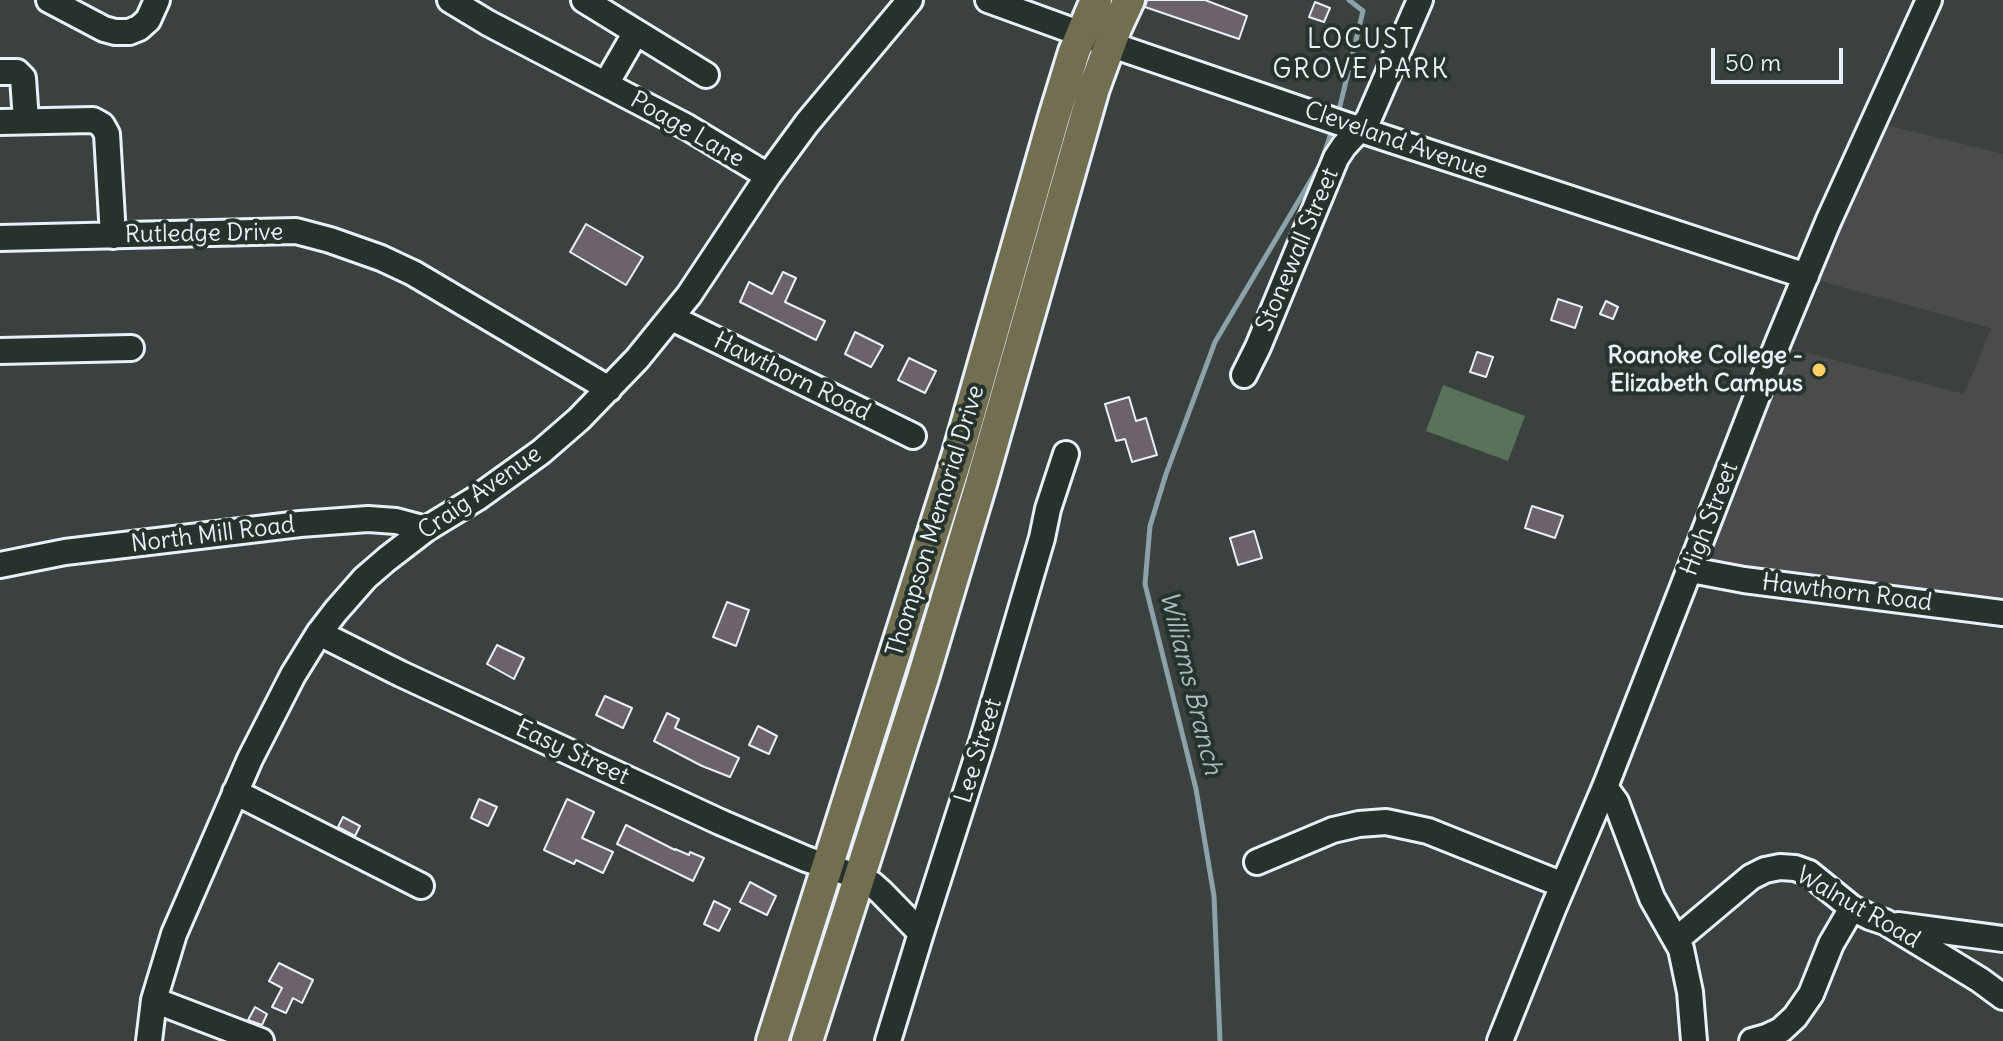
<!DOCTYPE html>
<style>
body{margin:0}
#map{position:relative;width:2003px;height:1041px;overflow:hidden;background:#3b413f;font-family:Delius,sans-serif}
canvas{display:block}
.scale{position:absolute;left:1711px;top:48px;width:132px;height:36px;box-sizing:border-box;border:4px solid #e8f1f8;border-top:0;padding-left:10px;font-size:24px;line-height:28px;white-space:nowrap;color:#e8f1f8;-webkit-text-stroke:6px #26332d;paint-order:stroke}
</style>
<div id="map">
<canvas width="2003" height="1041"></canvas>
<div class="scale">50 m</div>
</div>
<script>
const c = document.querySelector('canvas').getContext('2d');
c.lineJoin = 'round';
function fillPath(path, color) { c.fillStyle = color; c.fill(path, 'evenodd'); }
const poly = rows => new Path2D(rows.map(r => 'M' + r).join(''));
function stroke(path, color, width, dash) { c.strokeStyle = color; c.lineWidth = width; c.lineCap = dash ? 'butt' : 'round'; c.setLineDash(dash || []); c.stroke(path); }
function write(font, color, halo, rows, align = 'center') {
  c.font = font + ' Delius,sans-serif'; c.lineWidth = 8; c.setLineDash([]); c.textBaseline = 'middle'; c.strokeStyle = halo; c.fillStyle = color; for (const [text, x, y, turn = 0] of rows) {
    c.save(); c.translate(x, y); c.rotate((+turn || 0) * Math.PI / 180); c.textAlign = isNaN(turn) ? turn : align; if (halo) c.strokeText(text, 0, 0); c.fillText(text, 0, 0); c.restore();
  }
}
fillPath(poly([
 [1874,122,2003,154,2003,613,1691,570,1777,345,1964,394,1991,328,1806,277]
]), '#494b4c');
fillPath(poly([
 [1443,385,1525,416,1508,461,1426,431]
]), '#587359');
stroke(poly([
 [1340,106,1363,11,1349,0],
 [1220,1041,1214,896,1196,789,1145,584,1150,526,1166,474,1215,342,1321,163,1330,136]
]), '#8aa2a8', 5);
const building = poly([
 [1147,0,1205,0,1247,16,1239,39,1145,7,1147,0],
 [1315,2,1330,8,1324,22,1309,17,1315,2],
 [586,224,643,257,626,285,570,252,586,224],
 [783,272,796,278,785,302,825,321,816,340,740,302,749,282,772,294,783,272],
 [1558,299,1582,307,1575,328,1551,320,1558,299],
 [1606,301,1618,307,1613,319,1600,314,1606,301],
 [855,332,883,346,871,367,845,354,855,332],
 [1477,352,1493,357,1486,377,1470,372,1477,352],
 [909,358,936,371,925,393,898,380,909,358],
 [1129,397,1136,421,1146,418,1157,455,1132,462,1125,439,1116,441,1105,404,1129,397],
 [1532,506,1563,516,1555,538,1525,528,1532,506],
 [1254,531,1262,558,1238,565,1230,538,1254,531],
 [727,602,749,610,736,646,713,637,727,602],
 [497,645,524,658,514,679,487,664,497,645],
 [605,696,632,708,623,728,596,715,605,696],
 [667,713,679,719,675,728,739,758,730,777,702,766,654,741,667,713],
 [758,726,777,736,769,754,749,745,758,726],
 [479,799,497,807,488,826,471,818,479,799],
 [567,799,594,812,582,838,613,852,603,873,576,860,574,864,544,850,567,799],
 [343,817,360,826,355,836,338,827,343,817],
 [626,825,675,850,675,849,689,855,690,852,704,858,693,881,617,844,626,825],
 [750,882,776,896,767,915,740,902,750,882],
 [714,901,730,909,719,931,704,924,714,901],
 [279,963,313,980,302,1003,293,998,286,1013,272,1007,282,988,269,981,279,963],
 [255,1007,267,1014,262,1025,248,1020,255,1007]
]);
fillPath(building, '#6b626a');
stroke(building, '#e8f1f8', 2);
const minor = poly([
 [49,0,104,29,115,32,129,32,139,28,148,20,157,0],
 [450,0,488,23,687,127,768,176],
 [584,0,706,75],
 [988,0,1109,44,1361,130,1806,276],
 [0,72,17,72,23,78,26,121],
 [606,84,636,32],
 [0,122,93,120,102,125,107,134,113,236],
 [0,238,296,231,330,240,381,258,413,273,609,389],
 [672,318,913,436],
 [0,351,131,348],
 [1244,375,1258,347,1336,158,1344,146,1368,120,1420,0],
 [0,565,65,552,300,524,368,519,396,521,426,529],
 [1691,570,1744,580,2003,613],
 [319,633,401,674,720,822,806,859,859,877,872,884,881,892,921,933,982,742,1042,538,1048,509,1066,454],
 [1605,787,1616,802,1652,898,1681,949,1690,992,1694,1041],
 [235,792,421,886],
 [1257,862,1333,830,1359,824,1386,822,1428,831,1563,885],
 [1898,925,2003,939],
 [1676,940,1751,877,1765,870,1780,867,1795,868,1809,873,1852,908,1870,917,1885,922,1980,980,2003,997],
 [154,1000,261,1041],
 [149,1041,154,1000,174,934,250,759,293,675,319,633,336,611,365,578,387,559,426,529,477,498,541,452,579,419,637,359,689,295,768,176,807,123,910,0],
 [888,1041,921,933],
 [1500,1041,1553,909,1605,787,1777,345,1828,222,1929,0],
 [1752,1041,1766,1037,1781,1030,1795,1017,1811,994,1831,944,1852,908]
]);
const major = poly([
 [772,1041,957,457,1054,117,1074,52,1096,0],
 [807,1041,923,678,981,484,1094,88,1116,28,1129,0]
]);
stroke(minor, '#e8f1f8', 30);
stroke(major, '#e8f1f8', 36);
stroke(minor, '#26332d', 24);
stroke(major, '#726e52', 30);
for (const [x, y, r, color] of [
 [1819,370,8,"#ffd166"]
]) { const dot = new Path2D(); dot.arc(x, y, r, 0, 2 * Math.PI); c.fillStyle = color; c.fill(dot); stroke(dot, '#26332d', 3); }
write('24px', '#e8f1f8', '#26332d', [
 ["Poage Lane",687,130,30],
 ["Cleveland Avenue",1396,141,19],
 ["Rutledge Drive",204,234,-1],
 ["Stonewall Street",1298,250,-67],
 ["Hawthorn Road",792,377,26],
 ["Craig Avenue",480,493,-35],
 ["High Street",1710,519,-69],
 ["Thompson Memorial Drive",936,521,-73],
 ["North Mill Road",213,535,-7],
 ["Hawthorn Road",1847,593,7],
 ["Lee Street",979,751,-73],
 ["Easy Street",572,753,25],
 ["Walnut Road",1858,908,30]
]);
write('bold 24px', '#e8f1f8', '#26332d', [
 ["Roanoke College -",1803,356],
 ["Elizabeth Campus",1803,384]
], 'right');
c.letterSpacing = '2px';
write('26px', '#e8f1f8', '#26332d', [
 ["LOCUST",1361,41],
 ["GROVE PARK",1361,71]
]);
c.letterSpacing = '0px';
write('italic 26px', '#a9bcc2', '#26332d', [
 ["Williams Branch",1190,683,76]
]);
</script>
